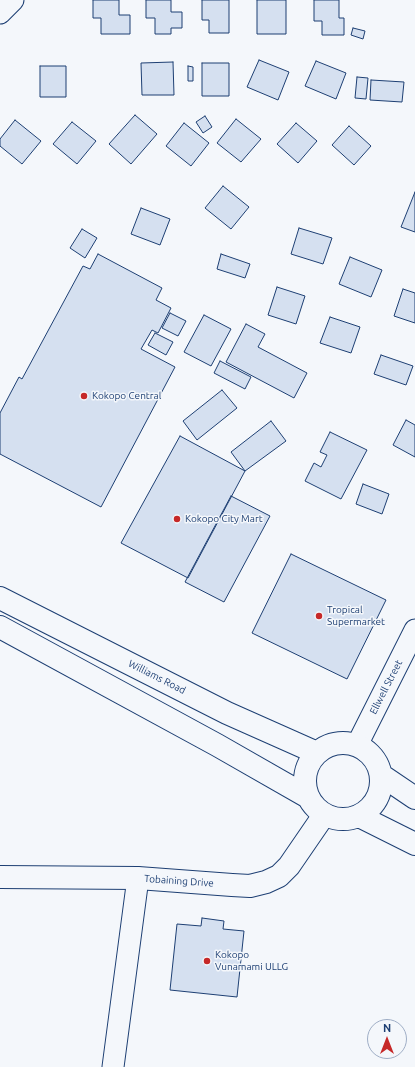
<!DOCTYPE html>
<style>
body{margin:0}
#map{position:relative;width:415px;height:1067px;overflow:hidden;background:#f4f7fb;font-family:Ubuntu,sans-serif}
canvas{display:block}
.north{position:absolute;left:367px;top:1019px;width:40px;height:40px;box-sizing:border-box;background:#f4f7fb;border:1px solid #9eadc5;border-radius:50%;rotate:0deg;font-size:11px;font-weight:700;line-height:16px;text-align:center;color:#1d3f73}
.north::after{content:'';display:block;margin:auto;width:14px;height:18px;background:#c62828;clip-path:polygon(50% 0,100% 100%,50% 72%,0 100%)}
</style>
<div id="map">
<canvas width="415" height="1067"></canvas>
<div class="north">N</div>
</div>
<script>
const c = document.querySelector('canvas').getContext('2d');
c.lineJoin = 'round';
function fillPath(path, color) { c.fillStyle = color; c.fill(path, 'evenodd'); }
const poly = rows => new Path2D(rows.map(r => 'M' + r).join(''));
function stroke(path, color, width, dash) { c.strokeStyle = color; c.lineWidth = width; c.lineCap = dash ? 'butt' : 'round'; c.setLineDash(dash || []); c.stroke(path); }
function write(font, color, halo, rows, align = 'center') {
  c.font = font + ' Ubuntu,sans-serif'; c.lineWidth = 3; c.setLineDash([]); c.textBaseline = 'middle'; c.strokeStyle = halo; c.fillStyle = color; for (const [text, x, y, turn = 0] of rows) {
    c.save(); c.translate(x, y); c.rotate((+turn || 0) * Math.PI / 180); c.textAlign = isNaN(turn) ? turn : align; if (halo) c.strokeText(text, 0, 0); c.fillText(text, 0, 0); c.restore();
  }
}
const building = poly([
 [93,0,119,0,119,15,130,15,130,34,101,34,101,18,93,18,93,0],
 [146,0,171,0,171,12,182,12,182,28,171,28,171,34,155,34,155,18,146,18,146,0],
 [202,0,229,0,229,33,209,33,209,20,202,20,202,0],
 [257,0,286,0,286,34,257,34,257,0],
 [314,0,339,0,339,18,344,18,344,35,322,35,322,21,314,21,314,0],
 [353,28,365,31,363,39,351,35,353,28],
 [259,60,289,72,278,100,247,87,259,60],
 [316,61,346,73,336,99,305,86,316,61],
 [173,62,174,95,142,95,141,63,173,62],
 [202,63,229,63,229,96,202,96,202,63],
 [40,66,66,66,66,97,40,97,40,66],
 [188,66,193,67,193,81,188,81,188,66],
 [357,77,368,78,366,99,355,98,357,77],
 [371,80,404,82,402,102,370,100,371,80],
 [135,115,157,134,131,164,109,144,135,115],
 [205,116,212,127,203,133,196,122,205,116],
 [236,119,261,139,241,162,217,143,236,119],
 [15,120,41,141,22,164,0,146,0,139,15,120],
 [72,122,96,141,77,164,53,144,72,122],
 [184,123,209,143,191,166,166,146,184,123],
 [296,123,317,141,298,163,277,144,296,123],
 [349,126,371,146,354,165,332,145,349,126],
 [223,186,249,207,231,229,205,208,223,186],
 [415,192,415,232,401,227,415,192],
 [141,208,170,219,160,245,131,234,141,208],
 [299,228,332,238,323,264,291,254,299,228],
 [82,229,97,238,85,258,70,248,82,229],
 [98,254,162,288,156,300,171,308,158,333,152,330,141,349,175,367,101,507,0,454,0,413,19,377,22,379,83,266,90,269,98,254],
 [221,254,250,264,245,278,217,269,221,254],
 [350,257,382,270,371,297,339,284,350,257],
 [277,287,305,296,296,324,268,315,277,287],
 [403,289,415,293,415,323,394,316,403,289],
 [170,313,186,321,178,336,162,328,170,313],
 [204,315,231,329,211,366,184,352,204,315],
 [330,317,360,327,351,353,320,343,330,317],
 [246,324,265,334,258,347,307,373,294,398,226,362,246,324],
 [155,333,173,342,166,355,148,345,155,333],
 [381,355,413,366,406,385,374,374,381,355],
 [220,361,251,377,245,389,214,373,220,361],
 [222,390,237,408,197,440,183,421,222,390],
 [406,420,415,425,415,457,393,445,406,420],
 [271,421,286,441,245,471,231,452,271,421],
 [330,432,367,450,341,499,305,481,314,463,321,467,327,455,320,452,330,432],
 [180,436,245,471,188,578,121,543,180,436],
 [363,484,389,494,382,514,356,504,363,484],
 [231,496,270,516,224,602,185,582,231,496],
 [291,554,386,600,347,679,252,633,291,554],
 [202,918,224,921,223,929,244,931,237,997,170,990,177,924,201,926,202,918]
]);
fillPath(building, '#d5e0f0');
stroke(building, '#1d3f73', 1);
const minor = poly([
 [0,13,13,0],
 [357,745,415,630],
 [113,1067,138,878]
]);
const tertiary = poly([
 [0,877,138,878,232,885,250,886,266,882,279,876,289,866,324,815]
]);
const primary = poly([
 [0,598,227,713,317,753],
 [0,627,217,745,308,797],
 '305 781a38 38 0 1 1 76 0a38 38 0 1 1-76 0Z',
 [381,775,415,798],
 [359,816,415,844]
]);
stroke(minor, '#1d3f73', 23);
stroke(tertiary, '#1d3f73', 24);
stroke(primary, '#1d3f73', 24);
stroke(minor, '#f4f7fb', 21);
stroke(tertiary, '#f4f7fb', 22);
stroke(primary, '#f4f7fb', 22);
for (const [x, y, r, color] of [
 [84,396,4,"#c62828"],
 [177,519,4,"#c62828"],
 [319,616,4,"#c62828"],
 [207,961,4,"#c62828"]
]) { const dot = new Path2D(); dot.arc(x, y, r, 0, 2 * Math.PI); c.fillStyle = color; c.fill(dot); stroke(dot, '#f4f7fb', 1.5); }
write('10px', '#1d3f73', '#f4f7fb', [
 ["Kokopo Central",92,396],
 ["Kokopo City Mart",185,519],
 ["Tropical",327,610],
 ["Supermarket",327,622],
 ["Kokopo",215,955],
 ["Vunamami ULLG",215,967]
], 'left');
write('10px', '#1d3f73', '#f4f7fb', [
 ["Williams Road",157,677,27],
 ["Ellwell Street",386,687,-63],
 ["Tobaining Drive",179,881,4]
]);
</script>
